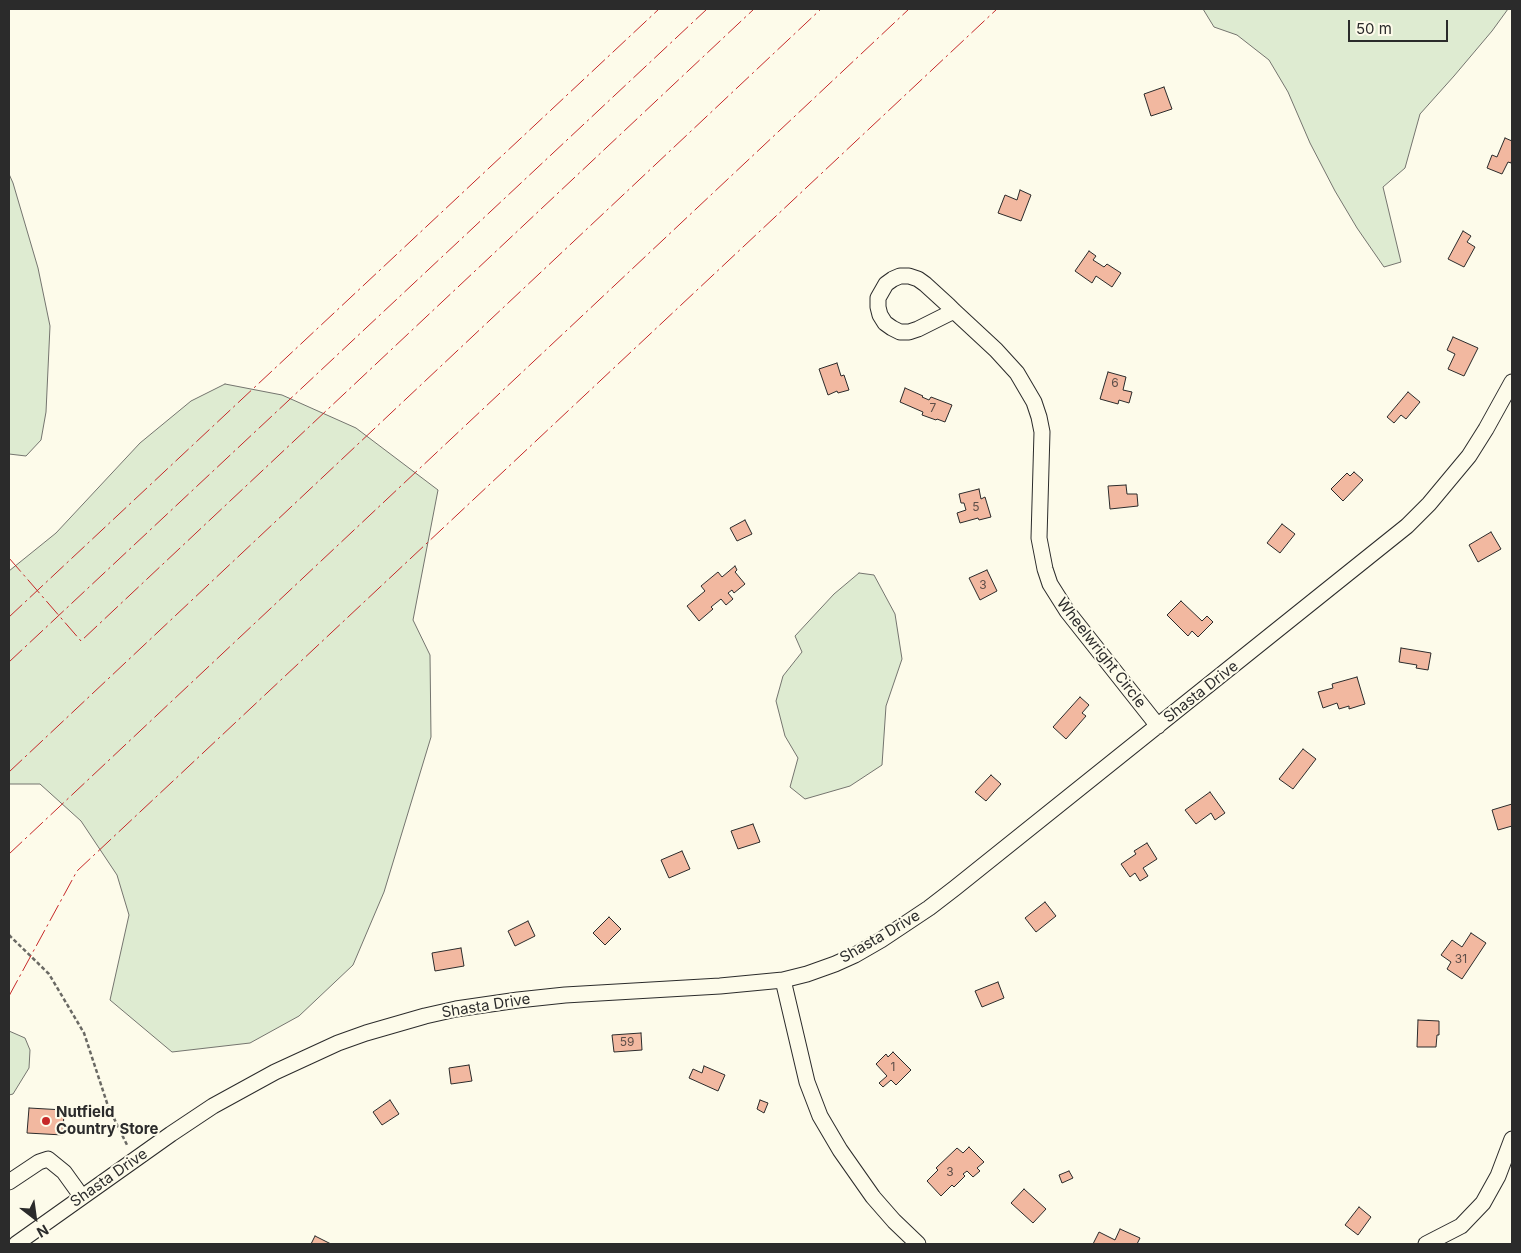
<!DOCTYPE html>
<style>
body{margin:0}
#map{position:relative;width:1521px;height:1253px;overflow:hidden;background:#fdfbea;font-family:Inter,sans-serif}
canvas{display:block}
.frame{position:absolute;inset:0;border:10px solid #2b2b2b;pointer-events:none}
.north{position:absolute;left:10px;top:1193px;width:50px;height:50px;-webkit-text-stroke:4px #fdfbea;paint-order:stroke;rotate:150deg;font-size:14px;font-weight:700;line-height:20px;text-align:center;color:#2b2b2b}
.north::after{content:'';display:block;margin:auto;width:18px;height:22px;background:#2b2b2b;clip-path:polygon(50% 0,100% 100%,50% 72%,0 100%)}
.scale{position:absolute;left:1348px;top:20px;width:100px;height:22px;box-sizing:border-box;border:2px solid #2b2b2b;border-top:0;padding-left:6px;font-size:15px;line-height:18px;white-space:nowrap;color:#2b2b2b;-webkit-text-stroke:4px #fdfbea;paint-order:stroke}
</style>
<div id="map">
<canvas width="1521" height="1253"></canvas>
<div class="frame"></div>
<div class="north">N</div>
<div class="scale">50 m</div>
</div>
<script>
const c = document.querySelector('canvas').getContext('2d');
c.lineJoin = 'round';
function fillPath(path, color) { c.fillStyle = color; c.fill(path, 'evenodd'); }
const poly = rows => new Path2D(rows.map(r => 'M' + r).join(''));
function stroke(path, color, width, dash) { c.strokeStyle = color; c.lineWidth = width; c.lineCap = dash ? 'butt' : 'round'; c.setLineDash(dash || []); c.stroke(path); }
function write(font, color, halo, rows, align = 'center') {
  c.font = font + ' Inter,sans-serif'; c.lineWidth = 4; c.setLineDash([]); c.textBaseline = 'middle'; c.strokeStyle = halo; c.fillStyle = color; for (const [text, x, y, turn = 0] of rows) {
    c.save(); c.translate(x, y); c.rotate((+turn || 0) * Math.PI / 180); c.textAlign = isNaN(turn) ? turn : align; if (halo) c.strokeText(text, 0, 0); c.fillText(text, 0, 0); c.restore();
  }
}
const green = poly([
 [1203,9,1508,9,1492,31,1454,76,1420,114,1405,168,1383,187,1401,262,1384,267,1357,228,1335,191,1310,143,1288,92,1269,60,1237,35,1214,27,1203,9],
 [9,174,13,183,38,268,50,326,46,412,41,440,26,456,9,454,9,174],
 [225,384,282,395,356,428,438,490,413,620,430,655,431,737,384,892,353,965,299,1016,250,1043,172,1052,110,1000,129,915,117,875,81,821,40,784,9,784,9,571,56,533,140,443,191,401,225,384],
 [859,573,874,575,895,614,902,659,886,706,882,765,850,786,805,799,790,787,798,758,785,736,776,701,783,676,802,652,795,636,834,594,859,573],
 [9,1031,25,1038,30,1050,29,1068,13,1094,9,1095,9,1031]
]);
fillPath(green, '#deebd1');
stroke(green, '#74746e', 1);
const building = poly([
 [1164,87,1172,109,1151,116,1144,94,1164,87],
 [1505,138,1512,141,1512,159,1511,163,1508,162,1502,174,1487,168,1492,155,1497,157,1505,138],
 [1020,190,1031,195,1021,221,998,213,1005,195,1017,200,1020,190],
 [1463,231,1471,236,1467,242,1475,247,1464,267,1448,259,1463,231],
 [1089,251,1096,256,1093,260,1104,267,1107,264,1121,273,1112,287,1096,276,1092,283,1075,271,1089,251],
 [1453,337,1478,348,1464,376,1448,369,1455,354,1447,350,1453,337],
 [837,363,841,376,844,375,849,390,838,393,837,391,828,395,819,369,837,363],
 [1108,372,1126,377,1123,390,1132,392,1129,403,1119,400,1118,404,1100,399,1108,372],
 [905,388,923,396,922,397,929,400,931,397,952,405,945,422,937,419,936,420,922,415,923,412,900,402,905,388],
 [1408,392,1420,402,1406,419,1401,415,1394,423,1387,417,1408,392],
 [1354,472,1363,480,1343,501,1331,489,1347,473,1350,476,1354,472],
 [1126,485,1127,494,1137,494,1138,506,1110,509,1108,486,1126,485],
 [979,489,981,499,985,497,991,517,979,520,978,518,960,523,957,513,966,510,964,503,961,503,959,494,979,489],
 [745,520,752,534,737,541,730,528,745,520],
 [1282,524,1295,534,1280,553,1267,543,1282,524],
 [1491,532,1501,549,1478,562,1469,545,1491,532],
 [735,566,737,570,735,572,745,584,734,593,732,590,728,593,733,599,726,605,721,599,711,607,713,609,699,621,687,606,705,591,701,586,718,572,722,577,735,566],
 [987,570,997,591,980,600,969,578,987,570],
 [1181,601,1202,621,1207,616,1213,622,1198,637,1192,631,1188,636,1167,615,1181,601],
 [1401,648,1431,653,1428,670,1416,668,1417,665,1399,662,1401,648],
 [1357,677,1365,704,1349,709,1349,706,1339,709,1337,703,1323,708,1318,692,1333,688,1332,684,1357,677],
 [1080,697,1089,705,1082,713,1086,716,1066,739,1053,727,1080,697],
 [1303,749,1316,759,1293,789,1279,779,1303,749],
 [991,775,1001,784,986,801,975,792,991,775],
 [1210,792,1225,813,1215,820,1211,813,1196,824,1185,810,1210,792],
 [1512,804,1512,826,1498,830,1492,810,1512,804],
 [753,824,760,842,738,849,731,831,753,824],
 [1147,843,1157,859,1143,868,1148,876,1140,881,1135,873,1130,877,1121,864,1136,854,1134,851,1147,843],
 [682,851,690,869,669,878,661,860,682,851],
 [1045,902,1056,916,1036,932,1025,918,1045,902],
 [609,917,621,929,605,945,593,933,609,917],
 [528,921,535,936,515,946,508,931,528,921],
 [1471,933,1486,943,1462,979,1447,969,1451,962,1441,955,1452,940,1462,947,1471,933],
 [461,948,464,966,435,971,432,953,461,948],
 [998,982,1004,998,982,1007,975,991,998,982],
 [1418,1020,1439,1021,1439,1035,1437,1035,1436,1047,1417,1047,1418,1020],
 [641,1033,642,1050,614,1052,612,1035,641,1033],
 [893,1052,911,1070,896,1085,891,1080,883,1087,879,1083,887,1076,876,1064,886,1054,888,1057,893,1052],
 [469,1065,472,1081,451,1084,449,1068,469,1065],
 [704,1066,725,1075,718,1091,689,1078,693,1069,702,1073,704,1066],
 [390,1100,399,1114,382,1125,373,1112,390,1100],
 [760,1100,768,1103,764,1113,757,1109,760,1100],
 [29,1108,64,1110,63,1135,27,1133,29,1108],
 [969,1147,984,1162,977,1168,980,1171,973,1177,967,1171,963,1174,965,1176,954,1187,952,1185,941,1196,927,1181,938,1170,936,1168,957,1148,963,1153,969,1147],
 [1069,1171,1073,1178,1062,1183,1059,1175,1069,1171],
 [1024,1189,1046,1209,1033,1223,1011,1203,1024,1189],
 [1359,1207,1371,1217,1358,1235,1345,1225,1359,1207],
 [1120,1229,1140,1238,1137,1244,1093,1244,1099,1232,1115,1240,1120,1229],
 [315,1236,331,1244,311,1244,315,1236]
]);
fillPath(building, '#f2b8a0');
stroke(building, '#2b2b2b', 1);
const minor = poly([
 [954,311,918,329,909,332,900,332,892,328,885,323,880,315,878,307,878,298,886,284,893,279,900,276,909,276,918,279,925,284,948,305,954,311,996,350,1017,373,1034,402,1039,417,1042,432,1039,538,1045,569,1050,584,1067,611,1158,726],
 [783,980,807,1082,820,1116,840,1150,873,1197,894,1221,918,1244],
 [9,1182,39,1162,48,1159,64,1172,82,1197],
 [16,1244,171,1134,213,1106,275,1072,338,1043,366,1033,425,1016,456,1009,518,1000,565,995,720,986,783,980,807,974,835,964,855,955,881,940,929,908,955,888,1407,526,1429,504,1469,456,1486,429,1512,382],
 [1426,1244,1461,1226,1483,1203,1498,1176,1512,1139]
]);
stroke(minor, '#2b2b2b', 17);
stroke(poly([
 [9,935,49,974,84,1033,108,1106,128,1147]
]), '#6a6964', 2.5, [4, 2.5]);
stroke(minor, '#fdfbea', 15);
stroke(poly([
 [9,558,81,641,754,9],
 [9,617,659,9],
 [9,662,707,9],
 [9,772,821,9],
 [9,854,909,9],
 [9,996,77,871,997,9]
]), '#c62828', 1, [18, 4, 2.5, 4]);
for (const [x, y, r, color] of [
 [46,1121,5,"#c62828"]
]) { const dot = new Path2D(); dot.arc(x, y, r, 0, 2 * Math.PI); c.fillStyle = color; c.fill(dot); stroke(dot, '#fdfbea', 2); }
write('12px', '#5d4e48', null, [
 ["6",1115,383],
 ["7",933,408],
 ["5",976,507],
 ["3",983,585],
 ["31",1461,959],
 ["59",627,1042],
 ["1",893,1067],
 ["3",950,1172]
]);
write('15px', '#2b2b2b', '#fdfbea', [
 ["Wheelwright Circle",1101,653,52],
 ["Shasta Drive",1201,692,-38],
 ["Shasta Drive",880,937,-30],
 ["Shasta Drive",486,1006,-9],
 ["Shasta Drive",109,1178,-35]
]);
write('bold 15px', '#2b2b2b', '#fdfbea', [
 ["Nutfield",56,1112],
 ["Country Store",56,1129]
], 'left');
</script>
